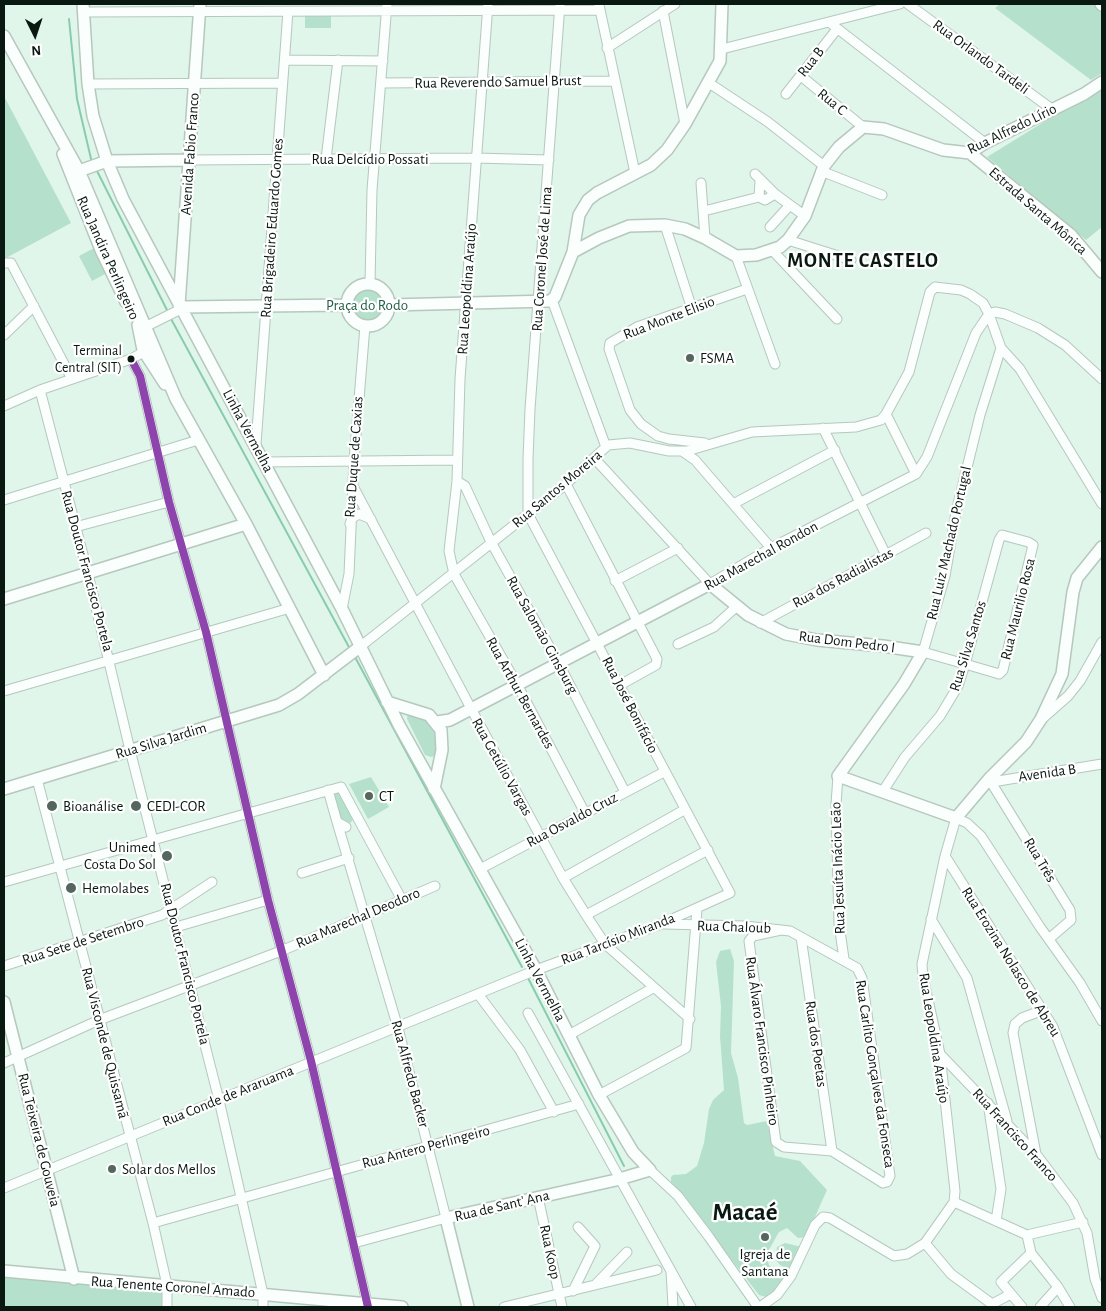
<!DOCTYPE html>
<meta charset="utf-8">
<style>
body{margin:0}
#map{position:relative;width:1106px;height:1311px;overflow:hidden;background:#e0f6eb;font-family:"Alegreya Sans",sans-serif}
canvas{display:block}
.frame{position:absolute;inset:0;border:5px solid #0a1812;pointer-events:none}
.north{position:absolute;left:10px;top:10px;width:50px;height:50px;-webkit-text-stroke:4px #fff;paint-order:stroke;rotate:176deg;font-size:14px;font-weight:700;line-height:20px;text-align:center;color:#0a1812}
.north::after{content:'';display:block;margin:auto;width:18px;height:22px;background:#0a1812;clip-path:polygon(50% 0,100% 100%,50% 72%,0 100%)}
</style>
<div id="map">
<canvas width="1106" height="1311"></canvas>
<div class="frame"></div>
<div class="north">N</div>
</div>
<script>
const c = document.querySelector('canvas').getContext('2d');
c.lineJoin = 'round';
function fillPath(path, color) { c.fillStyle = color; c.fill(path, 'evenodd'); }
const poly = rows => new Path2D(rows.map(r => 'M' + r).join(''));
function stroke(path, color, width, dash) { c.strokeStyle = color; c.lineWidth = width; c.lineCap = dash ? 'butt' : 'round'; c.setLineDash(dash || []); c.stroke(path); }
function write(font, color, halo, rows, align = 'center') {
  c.font = font + ' "Alegreya Sans",sans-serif'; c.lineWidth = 4.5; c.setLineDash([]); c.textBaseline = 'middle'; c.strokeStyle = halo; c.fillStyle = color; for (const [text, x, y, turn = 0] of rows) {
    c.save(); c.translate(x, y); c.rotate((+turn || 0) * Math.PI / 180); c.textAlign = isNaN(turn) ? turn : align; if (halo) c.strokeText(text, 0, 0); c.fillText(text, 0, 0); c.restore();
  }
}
fillPath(poly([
 [1000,4,1095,4,1102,10,1102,73,1091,80,995,8],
 [331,13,331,28,305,28,305,14],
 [1102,86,1102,227,1086,240,987,157],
 [4,96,71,223,4,259],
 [94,248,107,273,92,281,79,256],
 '348 305a19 19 0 1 1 38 0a19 19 0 1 1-38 0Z',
 [408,712,436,725,440,754,431,757,425,755,407,719],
 [371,777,389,807,368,819,349,784],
 [338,790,354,819,349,824,343,822,332,796],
 [730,949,734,961,731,1053,738,1078,744,1123,747,1125,767,1121,775,1156,800,1161,827,1190,806,1237,798,1238,787,1228,779,1232,766,1255,769,1265,781,1275,783,1283,770,1297,766,1297,759,1295,671,1182,671,1177,673,1175,686,1174,697,1166,704,1143,709,1109,713,1100,724,1090,720,1036,721,1006,716,962,720,951],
 [785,1243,802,1247,790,1270,780,1265,775,1259,777,1247],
 [4,1272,163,1288,163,1307,4,1307]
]), '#b5e1cc');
stroke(poly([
 [69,19,77,99,92,163],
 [96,169,168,312],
 [170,317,350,649],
 [355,657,522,967],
 [528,978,624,1166]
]), '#89ccad', 2);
const minor = poly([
 [488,4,460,379,457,481,449,551,454,574,518,686,585,813],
 [908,4,1053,110],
 [599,5,635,173],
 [663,11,685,124],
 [83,12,599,10],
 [829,22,985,143],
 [607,48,675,4],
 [722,49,900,4],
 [285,60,383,61],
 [801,76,863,127],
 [382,83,613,81],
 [709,83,768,122,824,166],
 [88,84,282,83],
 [786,94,837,29],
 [326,159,338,60],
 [190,160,476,158,549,160],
 [821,171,882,195],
 [755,174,775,194,805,216],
 [760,180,759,197,765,200,775,194],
 [701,183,705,238],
 [704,211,759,197],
 [665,225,692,309],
 [770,227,790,205],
 [788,240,851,260],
 [772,250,837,319],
 [736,256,775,364],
 [4,263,11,263,72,379],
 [370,283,372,190,387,4],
 [552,300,606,447],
 [989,314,995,312,1005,314,1038,328,1065,345,1102,379],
 [145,327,181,309],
 [4,335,34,306],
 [131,359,140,376,169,502,206,632,268,900,311,1061,368,1307],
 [40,390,88,574,130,750,219,1100,263,1294,263,1307],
 [4,406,40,390,131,359,149,349],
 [886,414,916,474],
 [823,428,886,555],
 [705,443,669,439,658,436,641,424,630,410,609,349,610,343,637,327,747,289],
 [256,444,288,11],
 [682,451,695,460,771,548],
 [595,459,710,584,771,548,916,474,927,457,976,333,989,314],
 [264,462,457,460],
 [457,481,465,486,491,542,559,664,625,792],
 [566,484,657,659,656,665,620,685],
 [353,486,474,714,563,878,586,915,605,944,690,1019],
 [4,500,198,440],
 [733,504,835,450],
 [350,524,352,518,359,514,371,519],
 [75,527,169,502],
 [615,581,678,548],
 [342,609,349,574,354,460,365,326],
 [760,623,926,533],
 [678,644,714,627,736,607],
 [361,646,566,484,608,445,630,443,669,451,687,451,752,432,856,427,881,420,886,414,909,372,930,292,935,287,961,290,970,294,983,303,989,314,1001,348,1020,369,1102,504],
 [4,691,290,608],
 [1043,718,1068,696,1080,681,1102,642],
 [838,776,836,804,839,924,844,959],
 [37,779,153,1223,167,1285,167,1307],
 [989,779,1070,910,1071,920,1050,938],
 [992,782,1102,764],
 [328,790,337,822,346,827],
 [883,791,905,757,940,716,958,686,965,664,999,540,1002,535,1028,542,1033,545,1003,670,999,674,996,673,965,664,923,652,945,576,956,512,980,415,1001,348],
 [337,822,398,1028,446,1218,354,1243],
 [945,856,1053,1027,1102,1155],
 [480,869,664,772],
 [302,873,349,858],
 [563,878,684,810],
 [4,882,341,787,402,900],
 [586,915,708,850],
 [931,919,967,978,1007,1121],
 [664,924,745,926,790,931,857,968,862,978,890,1176,887,1182,883,1183,832,1151,784,1147,776,1142,749,941,753,936,781,930],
 [176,927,268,900],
 [801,937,832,1151],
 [4,966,162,915,212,882],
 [478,994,520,1050,554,1112],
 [528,1013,691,1307],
 [569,1035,653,988],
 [940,1054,1036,1154,1073,1203,1087,1233,1095,1279,1102,1298],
 [4,1063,99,1020,281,951,435,886],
 [599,1095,686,1048,697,909],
 [988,1103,1001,1189,996,1221],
 [1036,1154,1013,1033,1015,1024,1022,1018,1043,1010],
 [650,1170,678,1196,709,1237,758,1307],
 [4,1188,536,970,661,924,730,893,528,514,528,459,530,409,560,4],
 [538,1197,562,1307],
 [954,1202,955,1191,940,1054,923,977,922,964,945,856,956,818,967,823,981,836,1040,927,1080,983,1102,1021],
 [153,1223,579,1104],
 [1027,1235,1031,1253,1058,1287,1070,1307],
 [925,1243,951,1274,992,1304,1011,1294],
 [671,1271,673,1307],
 [596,1284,627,1252],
 [573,1291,595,1246,578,1227],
 [504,1307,657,1270],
 [760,1307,777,1295,791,1276,815,1225,823,1217,830,1218,894,1256,907,1254,925,1243,954,1202,1027,1235,1083,1222],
 [1022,1307,1001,1282,1031,1253],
 [1040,1307,1058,1287]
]);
const major = poly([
 [83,4,88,84,93,116,107,161,123,199,342,609,399,725,536,970,599,1095,633,1152,650,1170,616,1180,446,1218,468,1307],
 [1101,4,1102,5],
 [4,36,79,171,176,399,246,524,324,675],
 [970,153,1071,235,1102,272],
 [63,154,101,250,126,302],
 [73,176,79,171,107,161,190,160],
 [573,252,579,215,588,200,597,193,651,165,667,150,685,124,720,61,722,4],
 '347 305a21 21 0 1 1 42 0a21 21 0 1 1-42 0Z',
 [179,305,200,4],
 [390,305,550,301,555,297,573,252,599,238,629,226,665,225,685,229,705,238,736,256,756,255,780,247,788,240,805,216,824,166,839,147,863,127,884,129,943,150,970,153,985,143,1084,94,1102,82],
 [180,307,347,305],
 [138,325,143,350,165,384],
 [4,599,246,524],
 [387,702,429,715,441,730,442,750,434,789],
 [437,722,450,720,471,709,710,584,748,615,786,634,817,640,883,646,923,652,904,684,838,776,956,818,989,779,1026,742,1041,719,1062,674,1073,592,1077,578,1102,547],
 [4,789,279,705,298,694,361,646],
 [4,1002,74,1279],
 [4,1271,402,1307]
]);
stroke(minor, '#b6c7be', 11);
stroke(major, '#b6c7be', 14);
stroke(minor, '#fafefc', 9);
stroke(major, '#fafefc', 11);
stroke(poly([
 [131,359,140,376,169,502,206,632,268,900,311,1061,368,1307]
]), '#8e44ad', 8);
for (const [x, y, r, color] of [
 [690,358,5,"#55665e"],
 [131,359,4.5,"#0a1812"],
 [369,796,5,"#55665e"],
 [52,806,6,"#55665e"],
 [136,806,6,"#55665e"],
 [167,856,6,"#55665e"],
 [71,888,6,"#55665e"],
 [112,1169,5,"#55665e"],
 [765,1237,5,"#55665e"]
]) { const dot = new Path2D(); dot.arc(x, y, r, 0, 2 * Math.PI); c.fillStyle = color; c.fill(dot); stroke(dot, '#fff', 2); }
write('14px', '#0a1812', '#fff', [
 ["Terminal",122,351],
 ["Central (SIT)",122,368]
], 'right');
write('15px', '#0a1812', '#fff', [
 ["Rua Orlando Tardeli",981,57,36],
 ["Rua B",811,62,-52],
 ["Rua Reverendo Samuel Brust",498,82,-1],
 ["Rua C",832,102,39],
 ["Rua Alfredo Lírio",1012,129,-26],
 ["Avenida Fabio Franco",190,154,-86],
 ["Rua Delcídio Possati",370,159],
 ["Estrada Santa Mônica",1038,211,41],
 ["Rua Brigadeiro Eduardo Gomes",272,228,-86],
 ["Rua Jandira Perlingeiro",108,258,66],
 ["Rua Coronel José de Lima",542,259,-86],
 ["Rua Leopoldina Araújo",467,289,-86],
 ["Rua Monte Elisio",669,318,-21],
 ["Linha Vermelha",248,431,62],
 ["Rua Duque de Caxias",354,457,-86],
 ["Rua Santos Moreira",557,489,-40],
 ["Rua Luiz Machado Portugal",949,543,-77],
 ["Rua Marechal Rondon",761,556,-29],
 ["Rua Doutor Francisco Portela",87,571,75],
 ["Rua dos Radialistas",843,578,-28],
 ["Rua Maurilio Rosa",1018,609,-76],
 ["Rua Salomão Ginsburg",542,635,61],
 ["Rua Dom Pedro I",847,642,7],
 ["Rua Silva Santos",968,646,-73],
 ["Rua Arthur Bernardes",520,693,61],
 ["Rua José Bonifácio",630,705,63],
 ["Rua Silva Jardim",161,741,-17],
 ["Rua Getúlio Vargas",502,767,61],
 ["Avenida B",1047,773,-8],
 ["Rua Osvaldo Cruz",572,820,-28],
 ["Rua Três",1040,860,59],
 ["Rua Jesuíta Inácio Leão",838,868,-92],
 ["Rua Marechal Deodoro",358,918,-23],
 ["Rua Chaloub",734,927,2],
 ["Rua Tarcísio Miranda",618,939,-21],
 ["Rua Sete de Setembro",83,941,-18],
 ["Rua Erozina Nolasco de Abreu",1011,962,58],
 ["Rua Doutor Francisco Portela",185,964,76],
 ["Linha Vermelha",540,980,62],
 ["Rua Leopoldina Araújo",934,1038,81],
 ["Rua Álvaro Francisco Pinheiro",762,1041,82],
 ["Rua Visconde de Quissamã",105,1043,76],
 ["Rua dos Poetas",816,1044,82],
 ["Rua Alfredo Backer",410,1074,75],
 ["Rua Carlito Gonçalves da Fonseca",875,1074,81],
 ["Rua Conde de Araruama",228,1096,-22],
 ["Rua Francisco Franco",1015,1135,48],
 ["Rua Teixeira de Gouveia",39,1140,76],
 ["Rua Antero Perlingeiro",426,1147,-15],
 ["Rua de Sant' Ana",502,1206,-13],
 ["Rua Koop",550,1252,78],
 ["Rua Tenente Coronel Amado",173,1287,4]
]);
write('15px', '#1e5f45', '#fff', [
 ["Praça do Rodo",367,305]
]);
write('15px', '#0a1812', '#fff', [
 ["FSMA",700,358],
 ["CT",379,796],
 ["Bioanálise",63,806],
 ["CEDI-COR",147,806],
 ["Unimed",156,847,"right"],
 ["Costa Do Sol",156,864,"right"],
 ["Hemolabes",82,888],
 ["Solar dos Mellos",122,1169],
 ["Igreja de",765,1254,"center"],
 ["Santana",765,1271,"center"]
], 'left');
c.letterSpacing = '1px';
write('bold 20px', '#0a1812', '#fff', [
 ["MONTE CASTELO",863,261]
]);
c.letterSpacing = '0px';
write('bold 25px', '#0a1812', '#fff', [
 ["Macaé",745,1212]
]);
</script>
